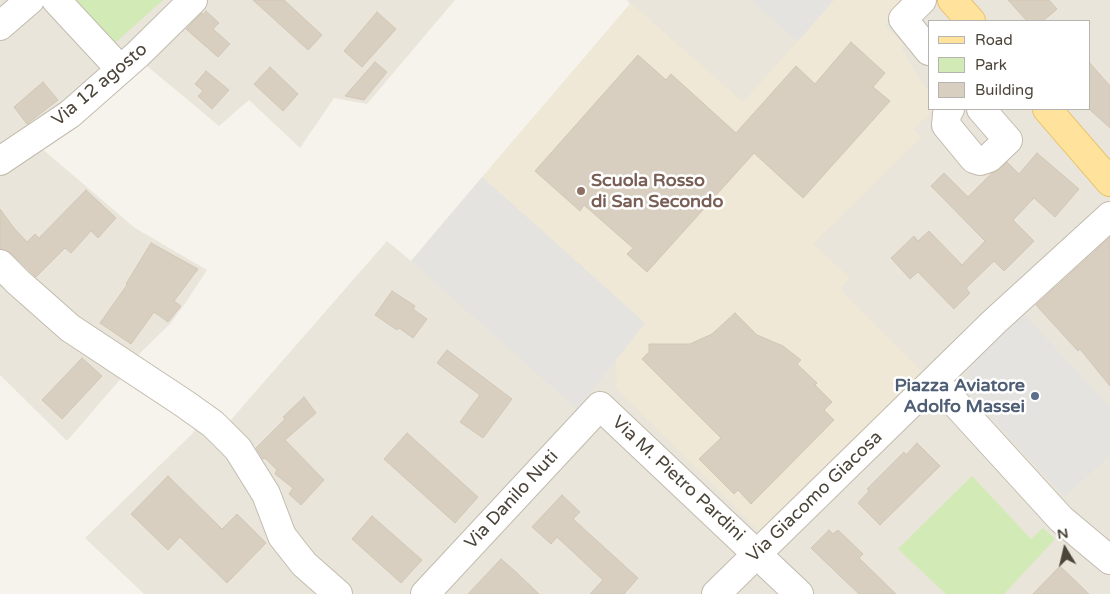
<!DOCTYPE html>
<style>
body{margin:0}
#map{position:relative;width:1110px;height:594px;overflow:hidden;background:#f6f3ec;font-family:"Varela Round",sans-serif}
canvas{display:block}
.legend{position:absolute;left:928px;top:20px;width:162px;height:90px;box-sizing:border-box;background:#fff;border:1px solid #b7b4b0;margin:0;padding:6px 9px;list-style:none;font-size:15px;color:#4b4439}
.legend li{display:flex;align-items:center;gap:10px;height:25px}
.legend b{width:25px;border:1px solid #b7b4b0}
.north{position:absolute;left:1040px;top:524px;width:50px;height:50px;-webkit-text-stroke:4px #fff;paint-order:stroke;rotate:351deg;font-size:14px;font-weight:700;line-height:20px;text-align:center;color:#4b4439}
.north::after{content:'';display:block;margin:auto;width:18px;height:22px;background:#4b4439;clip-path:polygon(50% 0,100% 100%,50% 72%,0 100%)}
</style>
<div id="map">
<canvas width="1110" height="594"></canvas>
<ul class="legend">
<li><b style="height:6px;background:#ffe39c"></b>Road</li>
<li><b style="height:14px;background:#d2eab5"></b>Park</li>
<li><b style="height:14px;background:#d8cfc1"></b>Building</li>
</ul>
<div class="north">N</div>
</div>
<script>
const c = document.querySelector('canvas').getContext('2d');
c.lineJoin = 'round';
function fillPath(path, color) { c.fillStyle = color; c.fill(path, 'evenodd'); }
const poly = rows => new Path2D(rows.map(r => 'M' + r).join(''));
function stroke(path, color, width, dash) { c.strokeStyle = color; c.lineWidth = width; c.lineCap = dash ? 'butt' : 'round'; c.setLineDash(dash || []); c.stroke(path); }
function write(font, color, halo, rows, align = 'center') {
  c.font = font + ' "Varela Round",sans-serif'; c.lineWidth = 5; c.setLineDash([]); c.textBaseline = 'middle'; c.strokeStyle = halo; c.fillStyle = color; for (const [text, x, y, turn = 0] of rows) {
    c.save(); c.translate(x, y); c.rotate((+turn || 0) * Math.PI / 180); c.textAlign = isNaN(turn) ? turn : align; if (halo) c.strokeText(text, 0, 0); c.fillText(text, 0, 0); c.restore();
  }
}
fillPath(poly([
 [0,0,455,0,367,104,334,98,300,148,249,100,219,126,141,61,41,148,135,228,207,270,184,305,170,324,135,358,123,376,67,441,0,375],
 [627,0,1110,0,1110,594,144,594,85,538,193,433,198,423,229,422,387,241,411,261,630,4],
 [929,21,1089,21,1089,109,929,109]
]), '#eae5da');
fillPath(poly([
 [754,0,908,0,884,26,904,44,901,47,921,82,929,90,929,109,935,109,913,129,921,137,813,244,850,278,840,289,924,373,764,536,617,389,616,359,645,323,482,177,631,3,743,102,798,41,752,2]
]), '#efe8d6');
fillPath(poly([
 [76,0,163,0,115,43],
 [972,476,1031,539,1043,528,1055,539,1004,594,946,594,898,549]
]), '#d2eab5');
fillPath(poly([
 [754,0,834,0,798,41,752,2],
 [482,177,645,323,577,409,411,261],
 [1021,311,1110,407,1110,455,1065,497,960,385,969,373,963,368]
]), '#e5e3e0');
const building = poly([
 [253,0,284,0,322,35,308,50,253,0],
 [1008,0,1049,0,1057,9,1043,21,1027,21,1008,0],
 [206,11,219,23,213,29,230,44,218,57,186,29,202,13,203,15,206,11],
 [377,12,396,29,362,67,344,51,377,12],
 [851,42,885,73,873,87,890,101,803,198,754,153,647,272,627,254,633,248,584,205,580,211,535,171,638,55,666,80,671,74,736,133,796,66,815,84,851,42],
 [375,62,387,72,364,100,345,96,375,62],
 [1089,62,1110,86,1110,128,1089,109,1089,62],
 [270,67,298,94,283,111,254,84,270,67],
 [206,71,229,90,212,109,198,96,203,91,195,84,206,71],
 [43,82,58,100,27,124,14,107,43,82],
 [1037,153,1079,189,1055,217,1034,198,1013,220,1034,241,1004,271,994,261,966,288,970,293,954,309,918,272,910,279,891,258,914,236,918,241,929,231,962,265,985,241,931,186,944,173,968,197,991,174,999,170,1007,162,1019,174,1037,153],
 [86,190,116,218,98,238,91,231,71,253,65,248,36,277,11,253,0,249,0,209,14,228,27,242,35,234,39,238,86,190],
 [1110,237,1110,386,1080,349,1078,351,1036,305,1110,237],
 [151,243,198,269,174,301,181,306,168,322,154,312,131,344,100,323,127,285,126,284,151,243],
 [392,291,415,306,413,309,427,319,413,338,399,328,397,330,375,315,392,291],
 [735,313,757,335,783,346,801,360,797,364,817,383,815,385,832,402,824,410,834,420,751,504,738,490,734,494,699,459,721,438,642,359,649,352,649,344,690,344,712,334,735,313],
 [447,350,512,399,483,438,460,422,480,395,437,363,447,350],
 [82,358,102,376,62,419,42,400,82,358],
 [304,397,316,413,285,440,324,480,301,505,289,494,293,488,275,474,277,470,265,458,263,459,256,448,285,419,283,417,304,397],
 [407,433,478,497,455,523,384,459,407,433],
 [917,443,940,466,880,525,858,503,869,491,867,489,904,452,906,455,917,443],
 [168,476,222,529,237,514,266,543,227,583,180,537,168,550,131,514,168,476],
 [562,495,580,512,573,519,638,578,624,594,590,594,603,580,557,537,551,544,532,527,562,495],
 [372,516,422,560,401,583,352,539,372,516],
 [829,530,833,534,838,530,863,554,859,558,896,594,859,594,840,576,811,548,829,530],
 [501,559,516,572,539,594,468,594,501,559],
 [1060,566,1089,594,1033,594,1060,566]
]);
fillPath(building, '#d8cfc1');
stroke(building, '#d3c7b4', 1);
const minor = poly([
 [56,0,120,69],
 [922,0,903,19,929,51],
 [0,26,30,0],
 [950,109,947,114,946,125,974,159,980,161,989,158,1008,140,981,109],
 [0,161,70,114,137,55,193,0],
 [0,264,18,282,70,328,185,404,213,424,238,449,266,494,282,536,304,564,338,594],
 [935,381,1061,519,1110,560],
 [425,594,600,406,799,594],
 [716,594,995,321,1110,216]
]);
const major = poly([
 [952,0,971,21],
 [1047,109,1110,182]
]);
stroke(minor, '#c2bbae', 30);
stroke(major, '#e6c16a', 30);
stroke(minor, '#fff', 28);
stroke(major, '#ffe39c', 28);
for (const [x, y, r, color] of [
 [581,191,5,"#8d6e63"],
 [1035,396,5,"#5c6f8a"]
]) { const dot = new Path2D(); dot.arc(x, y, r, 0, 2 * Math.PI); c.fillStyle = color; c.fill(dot); stroke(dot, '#fff', 2); }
write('18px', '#4b4439', '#fff', [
 ["Via 12 agosto",100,85,-40],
 ["Via M. Pietro Pardini",678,479,43],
 ["Via Giacomo Giacosa",815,497,-44],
 ["Via Danilo Nuti",512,500,-47]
]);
write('bold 18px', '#785e54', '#fff', [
 ["Scuola Rosso",591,181],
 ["di San Secondo",591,202]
], 'left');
write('bold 18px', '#4e5e75', '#fff', [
 ["Piazza Aviatore",1025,386],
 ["Adolfo Massei",1025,407]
], 'right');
</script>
